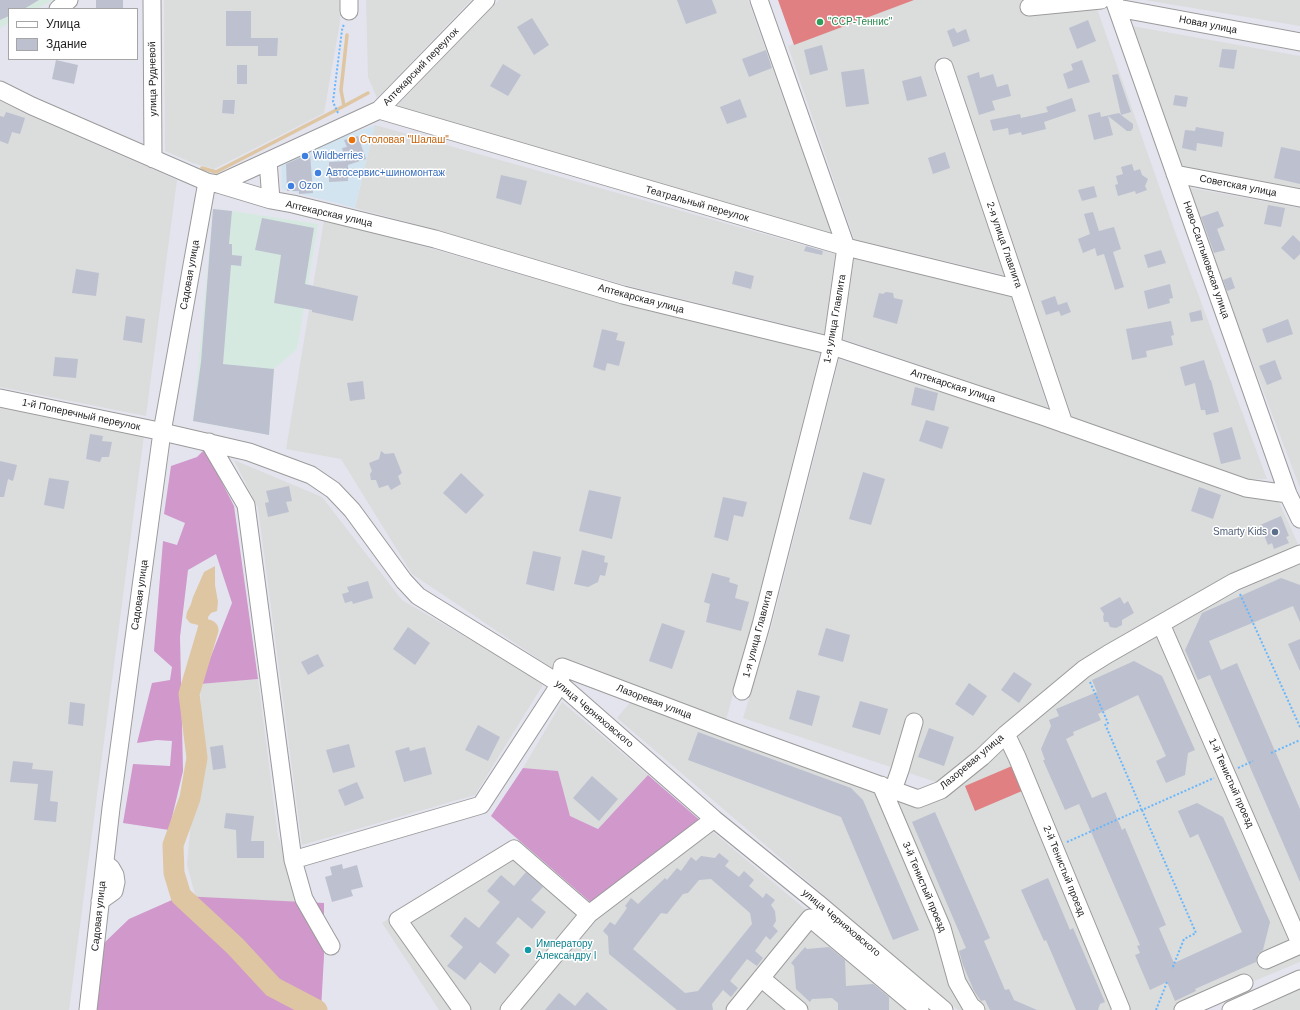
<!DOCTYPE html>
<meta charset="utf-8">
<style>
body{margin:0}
#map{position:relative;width:1300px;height:1010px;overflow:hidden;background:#e4e4ef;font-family:Arial,sans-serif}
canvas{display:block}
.legend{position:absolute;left:8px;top:8px;width:130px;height:52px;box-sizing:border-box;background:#fff;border:1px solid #a5a5a5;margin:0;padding:5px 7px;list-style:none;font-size:12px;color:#1e1e1e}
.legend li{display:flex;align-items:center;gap:8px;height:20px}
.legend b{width:20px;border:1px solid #a5a5a5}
</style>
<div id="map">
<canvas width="1300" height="1010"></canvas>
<ul class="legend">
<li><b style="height:5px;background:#fff"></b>Улица</li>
<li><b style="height:11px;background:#bdc1cf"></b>Здание</li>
</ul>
</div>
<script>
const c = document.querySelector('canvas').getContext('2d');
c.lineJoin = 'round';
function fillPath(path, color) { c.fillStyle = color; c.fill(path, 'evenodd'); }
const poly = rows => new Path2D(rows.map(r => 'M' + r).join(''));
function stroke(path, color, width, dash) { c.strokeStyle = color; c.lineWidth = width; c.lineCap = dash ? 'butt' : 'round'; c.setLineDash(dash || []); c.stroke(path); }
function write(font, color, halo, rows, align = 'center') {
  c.font = font + ' Arial,sans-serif'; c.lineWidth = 3; c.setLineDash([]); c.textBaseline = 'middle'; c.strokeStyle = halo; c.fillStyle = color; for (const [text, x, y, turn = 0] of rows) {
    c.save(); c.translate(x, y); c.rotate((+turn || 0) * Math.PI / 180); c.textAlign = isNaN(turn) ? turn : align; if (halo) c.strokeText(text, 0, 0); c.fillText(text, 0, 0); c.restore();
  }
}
fillPath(poly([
 [164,0,339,0,340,22,324,113,214,169,193,163,165,151],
 [366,0,471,0,377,98,368,77],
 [499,0,748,0,831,233,393,110],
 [914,0,1094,0,1178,240,1267,479,1238,480,1072,417,953,63,947,57,941,57,936,61,934,67,934,70,1004,275,854,239,788,46],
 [1145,0,1300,0,1300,26],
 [1132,26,1300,56,1300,189,1180,168],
 [0,101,28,115,177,180,146,416,0,387],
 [375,125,835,254,824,334,625,285,437,230,355,208],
 [1186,187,1300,208,1300,488],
 [324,220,433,249,621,304,820,353,752,623,725,724,586,665,565,658,557,659,553,663,552,668,412,574,341,459,286,449],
 [854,259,1011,297,1048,408,843,339],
 [839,359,1248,493,1278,500,1298,544,1229,574,1103,646,936,782,743,718,771,628],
 [0,407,144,435,69,1010,0,1010],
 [234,460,322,497,402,600,544,683,475,795,302,845,258,508],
 [1300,563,1300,962,1184,1010,958,1010,617,718,632,700,916,805,1082,674,1239,591],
 [258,679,278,836,300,902,196,898,187,865,192,810,204,777,200,684],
 [562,702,648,775,598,829,570,816,558,771,523,768],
 [707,827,926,1010,439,1010,382,923,513,841,594,911],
 [1300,989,1300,1010,1255,1010]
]), '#dbdcdc');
fillPath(poly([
 [375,125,355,208,282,189,281,159]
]), '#d3e4f1');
fillPath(poly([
 [0,0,53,0,36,9,9,9,9,23,0,28],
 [213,209,232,211,318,224,297,349,274,369,269,435,193,421]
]), '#d6e9e0');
fillPath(poly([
 [205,449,234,506,258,679,200,684,232,603,216,554,188,570,180,637,183,771,169,830,123,823,133,764,170,766,172,741,157,740,137,743,152,683,170,680,172,667,154,651,163,541,177,545,185,523,164,514,171,466,197,457],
 [523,768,558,771,570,816,598,829,648,775,703,823,596,907,491,816],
 [181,896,324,903,324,956,321,1010,92,1010,103,944,129,919]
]), '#d098cb');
fillPath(poly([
 [778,0,914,0,794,45],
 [1012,766,1022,791,975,811,965,786]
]), '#e08082');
fillPath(poly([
 [215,566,215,585,218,602,217,611,211,613,208,617,209,627,208,630,204,633,199,634,198,625,190,623,186,618,187,612,191,604,193,597,204,572]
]), '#dec6a3');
stroke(poly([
 [344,106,341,90,347,35],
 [202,168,216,172,344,106,368,93]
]), '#dec6a3', 3.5);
stroke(poly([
 [208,630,189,694,197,758,190,798,173,845,174,873,181,896,235,946,273,987,317,1010]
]), '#dec6a3', 21);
fillPath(poly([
 [0,0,39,0,24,9,9,9,9,16,0,20],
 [96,0,123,0,123,9,96,9],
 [677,0,712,0,717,13,686,24],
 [226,11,251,11,251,38,278,38,277,56,258,56,258,46,226,46],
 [532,18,549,45,534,55,517,27],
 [1088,20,1096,41,1077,49,1069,28],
 [954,28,957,33,966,29,970,41,953,47,947,31],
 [822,45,828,70,810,75,804,50],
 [1222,49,1237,50,1234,69,1219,67],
 [766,50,772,68,749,77,742,59],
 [56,60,78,65,74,84,52,79],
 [1082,60,1090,82,1068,89,1063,74,1073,70,1071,64],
 [503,64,521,75,508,96,490,86],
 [237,65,247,65,247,84,237,84],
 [864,69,869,104,846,107,841,72],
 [979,72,980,78,993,74,997,87,1008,84,1011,96,992,101,995,110,979,115,967,76],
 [1118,74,1131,112,1121,115,1133,124,1133,128,1131,131,1127,131,1108,116,1113,135,1094,140,1088,115,1100,112,1101,117,1119,113,1121,115,1112,75],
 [921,76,927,96,907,101,902,81],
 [1175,95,1188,97,1186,107,1173,105],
 [1072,98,1076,111,1044,122,1046,129,1022,135,1021,132,1009,135,1008,128,993,131,990,120,1020,114,1021,118,1048,112,1046,107],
 [740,99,747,117,727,124,720,107],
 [223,100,235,100,234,114,222,113],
 [6,112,25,118,20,134,12,132,8,144,0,141,0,116,4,117],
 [1196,127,1224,132,1222,147,1197,143,1196,151,1182,148,1185,130,1195,131],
 [358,136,366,159,348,165,348,181,329,182,329,162,346,161,342,148,347,147,344,140],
 [1281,147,1300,151,1300,184,1274,178],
 [945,152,950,168,933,174,928,158],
 [310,153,313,193,299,194,299,191,287,191,286,164],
 [1132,164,1134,171,1140,169,1142,175,1148,179,1145,186,1147,190,1136,194,1135,191,1118,196,1115,185,1118,184,1116,176,1123,174,1121,167],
 [501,175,527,181,521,205,496,198],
 [1094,186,1097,197,1082,201,1078,190],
 [1268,205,1285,208,1281,227,1264,224],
 [213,209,232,211,229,244,232,244,232,255,242,256,241,266,231,265,223,364,274,369,269,435,193,421,201,362],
 [1218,211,1224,226,1217,229,1225,250,1214,253,1201,217],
 [1093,212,1099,231,1114,227,1121,249,1113,252,1124,287,1115,290,1104,254,1097,256,1095,248,1083,253,1078,239,1090,234,1084,214],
 [262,218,314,228,305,284,358,296,353,321,312,312,312,310,274,303,281,255,255,250],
 [1293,235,1300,242,1300,254,1294,260,1281,248],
 [806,246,823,251,822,255,804,251],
 [1161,250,1166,263,1148,268,1144,255],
 [76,269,99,273,96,296,72,293],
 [735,271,754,276,751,289,732,284],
 [1231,277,1235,288,1227,291,1223,280],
 [1170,284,1173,298,1169,299,1170,303,1148,309,1144,291],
 [886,292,893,293,894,298,903,300,897,324,873,317,879,293,883,294],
 [1055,296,1058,305,1067,302,1071,312,1061,316,1059,311,1046,315,1041,301],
 [1201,310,1203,320,1191,322,1189,313],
 [126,316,145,319,142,343,123,340],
 [1288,319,1293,334,1267,343,1262,329],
 [1171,321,1174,335,1171,336,1173,345,1146,351,1147,357,1132,360,1126,329],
 [602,329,618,333,616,340,625,342,619,366,607,363,605,371,593,367],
 [55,357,78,359,76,378,53,376],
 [1204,360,1210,380,1211,380,1219,412,1206,415,1205,410,1201,410,1195,383,1185,386,1180,367],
 [1275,360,1282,379,1267,385,1259,366],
 [363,381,365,399,350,401,347,383],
 [915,387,938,393,934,411,911,405],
 [926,420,949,427,942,449,919,441],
 [1232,427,1241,459,1221,464,1213,433],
 [90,434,103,436,102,441,112,442,109,457,102,457,100,462,86,459],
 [381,451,385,454,394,453,402,473,398,476,401,484,391,490,388,485,379,488,376,480,371,480,370,474,372,471,369,463,379,459],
 [0,461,17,465,13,481,8,479,4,497,0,497],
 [863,472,885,479,871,525,849,519],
 [461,473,484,495,466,514,443,493],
 [49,478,69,481,64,509,44,505],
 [289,486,292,501,286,502,289,512,268,517,265,503,269,502,266,491],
 [1199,487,1221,495,1213,519,1191,511],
 [589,490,621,497,612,539,579,531],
 [723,497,747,502,743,517,734,515,728,541,714,537],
 [1281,516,1289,536,1286,537,1289,543,1274,549,1272,543,1268,545,1260,525],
 [582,550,605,556,604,562,608,563,605,576,600,575,598,582,588,587,574,584],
 [533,551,561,557,554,591,526,584],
 [712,573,730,578,729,582,738,585,735,598,749,602,741,631,706,622,710,604,704,602],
 [1281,578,1300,585,1300,622,1293,606,1209,641,1221,670,1237,663,1300,809,1300,882,1210,675,1198,680,1185,650,1202,613],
 [368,581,373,598,353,604,352,601,345,603,342,594,349,592,347,587],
 [1120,597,1124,604,1128,601,1134,613,1122,620,1122,625,1116,628,1110,627,1108,622,1104,622,1103,617,1104,614,1100,608],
 [662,623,685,631,672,669,649,661],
 [408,627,430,643,415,665,393,649],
 [826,628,850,635,843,662,818,655],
 [1300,639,1300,671,1288,644],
 [318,654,324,666,308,675,301,662],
 [1134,661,1162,676,1195,750,1188,753,1185,775,1166,783,1156,761,1166,756,1138,695,1098,714,1101,720,1073,732,1074,735,1066,739,1092,798,1106,792,1122,830,1125,828,1166,925,1159,928,1174,963,1242,932,1198,834,1190,838,1178,811,1197,803,1223,817,1270,922,1263,950,1258,954,1256,962,1195,989,1196,991,1175,1001,1167,982,1150,990,1135,955,1140,953,1137,946,1140,945,1079,804,1065,810,1043,760,1045,760,1041,749,1051,726,1049,720,1059,716,1056,709,1097,692,1092,680],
 [1014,672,1032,684,1019,703,1001,690],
 [969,683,987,696,973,716,955,704],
 [797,690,820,696,812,726,789,719],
 [860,701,888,709,880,735,852,727],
 [70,702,85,704,83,726,68,724],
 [478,725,500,737,488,761,465,750],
 [929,728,954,737,944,766,918,757],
 [698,732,851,788,863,800,919,930,893,940,841,817,688,760],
 [349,744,355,767,333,773,326,750],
 [223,745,226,768,213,770,210,747],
 [409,747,410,751,425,747,432,774,404,782,395,751],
 [13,761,33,763,32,769,53,771,50,801,58,802,56,822,34,820,38,784,10,782],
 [592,776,618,799,599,821,573,798],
 [357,782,364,798,345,806,338,790],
 [935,812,990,938,984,941,1005,990,1009,989,1014,1000,1037,1010,990,1010,985,1000,981,1001,974,991,963,965,959,951,966,948,912,822],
 [226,813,254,816,251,841,264,841,264,858,237,858,236,830,224,828],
 [719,853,729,861,725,866,739,877,744,871,754,880,749,886,763,898,766,893,775,900,771,905,775,911,776,921,773,926,778,931,770,940,766,936,755,951,763,958,757,966,747,959,730,981,738,988,731,997,723,990,712,1004,713,1010,677,1010,609,954,608,936,603,931,610,922,615,925,627,908,625,906,631,898,638,904,665,878,667,880,677,868,681,871,691,857,696,861,701,856,715,858],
 [711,879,750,913,752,924,698,991,685,993,633,949,661,913,667,914,683,894,688,893,699,880],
 [342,864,343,869,357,865,363,887,351,890,353,896,332,902,325,877,332,875,330,867],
 [526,872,543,887,531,900,546,912,532,929,518,917,496,943,510,955,495,974,480,962,465,980,447,966,463,947,450,936,465,917,479,928,490,914,500,902,487,891,501,875,514,886],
 [1048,878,1070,930,1073,928,1105,1002,1100,1004,1098,1010,1076,1010,1046,940,1044,941,1021,890],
 [805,947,807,949,829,947,845,960,846,986,873,984,889,997,889,1010,838,1010,838,1003,832,998,812,999,810,1002,796,989,794,966,791,963],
 [587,992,608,1010,545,1010,559,993,575,1006]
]), '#bdc1cf');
const minor = poly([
 [152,0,153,159],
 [349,0,349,11],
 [1114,0,1288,494,1300,519],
 [1029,7,1101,0],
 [1117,8,1300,42],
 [58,9,69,0],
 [944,67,1064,424],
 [0,90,32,106,207,182,218,184,271,200,293,204,435,239,623,295,832,346,1042,416,1246,488,1288,494],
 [379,110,846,247,1018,289],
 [268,161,271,200],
 [1175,174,1300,198],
 [218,184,379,110,486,0],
 [0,398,154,430,249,452,311,475,333,490,352,510,404,581,418,596,560,684,714,819,820,905,944,1010],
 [209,442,246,505,293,860,304,899,331,946],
 [1161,624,1300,943],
 [742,691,761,625,832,346,846,247,759,0],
 [1006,734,1017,757,1121,1009,1120,1010],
 [881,785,942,928,957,982,971,1006,976,1010],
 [893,790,900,770,914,722],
 [293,860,481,805,560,684,562,667,731,731,918,799,941,790,982,757,1006,734,1084,669,1108,654,1234,582,1300,554],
 [100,901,114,891,116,882,115,875,111,868,105,863],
 [1266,960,1300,945],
 [761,978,799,1010],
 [88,1010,111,808,162,432,207,182],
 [462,1010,398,920,514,849,589,914],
 [509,1010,589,914,714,819],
 [735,1010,810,918,920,1010],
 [1183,1010,1244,983],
 [1231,1010,1300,979]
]);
stroke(minor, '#9b9b9b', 19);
stroke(poly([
 [338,113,333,102,342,30,344,24],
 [1240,594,1300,727],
 [1090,682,1108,723,1105,724,1142,810,1214,778],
 [1271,753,1300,740],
 [1238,768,1253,761],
 [1142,810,1196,933,1184,939,1172,969],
 [1067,842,1141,809],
 [1156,1010,1167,982]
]), '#68b7fc', 2, [2, 2]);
stroke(minor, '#fff', 17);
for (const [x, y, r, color] of [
 [820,22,4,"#2e9e5b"],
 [352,140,4,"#e8710a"],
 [305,156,4,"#3f7fe0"],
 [318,173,4,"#3f7fe0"],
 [291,186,4,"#3f7fe0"],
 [1275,532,4,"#5c6f8a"],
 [528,950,4,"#0f9aa8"]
]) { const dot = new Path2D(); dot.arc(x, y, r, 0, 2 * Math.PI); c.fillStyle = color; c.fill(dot); stroke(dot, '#fff', 1.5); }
write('10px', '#27864d', '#fff', [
 ["\"ССР-Теннис\"",828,22]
], 'left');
write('10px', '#1e1e1e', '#fff', [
 ["Новая улица",1208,25,11],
 ["Аптекарский переулок",421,67,-46],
 ["улица Рудневой",153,79,-91],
 ["Советская улица",1238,186,11],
 ["Театральный переулок",697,204,16],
 ["Аптекарская улица",329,214,13],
 ["2-я улица Главлита",1004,245,71],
 ["Ново-Салтыковская улица",1206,260,71],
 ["Садовая улица",190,275,-80],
 ["Аптекарская улица",641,299,15],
 ["1-я улица Главлита",835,319,-80],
 ["Аптекарская улица",953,386,18],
 ["1-й Поперечный переулок",81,415,12],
 ["Садовая улица",140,595,-82],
 ["1-я улица Главлита",758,634,-75],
 ["Лазоревая улица",654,702,21],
 ["улица Черняховского",594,714,40],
 ["Лазоревая улица",972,762,-40],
 ["1-й Тенистый проезд",1231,783,66],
 ["2-й Тенистый проезд",1064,871,68],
 ["3-й Тенистый проезд",924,887,67],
 ["Садовая улица",99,916,-84],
 ["улица Черняховского",841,923,40]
]);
write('10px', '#c56008', '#fff', [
 ["Столовая \"Шалаш\"",360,140]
], 'left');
write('10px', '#366cbe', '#fff', [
 ["Wildberries",313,156],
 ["Автосервис+шиномонтаж",326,173],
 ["Ozon",299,186]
], 'left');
write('10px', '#4e5e75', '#fff', [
 ["Smarty Kids",1267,532]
], 'right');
write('10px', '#0d838f', '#fff', [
 ["Императору",536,944],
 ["Александру I",536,956]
], 'left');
</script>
